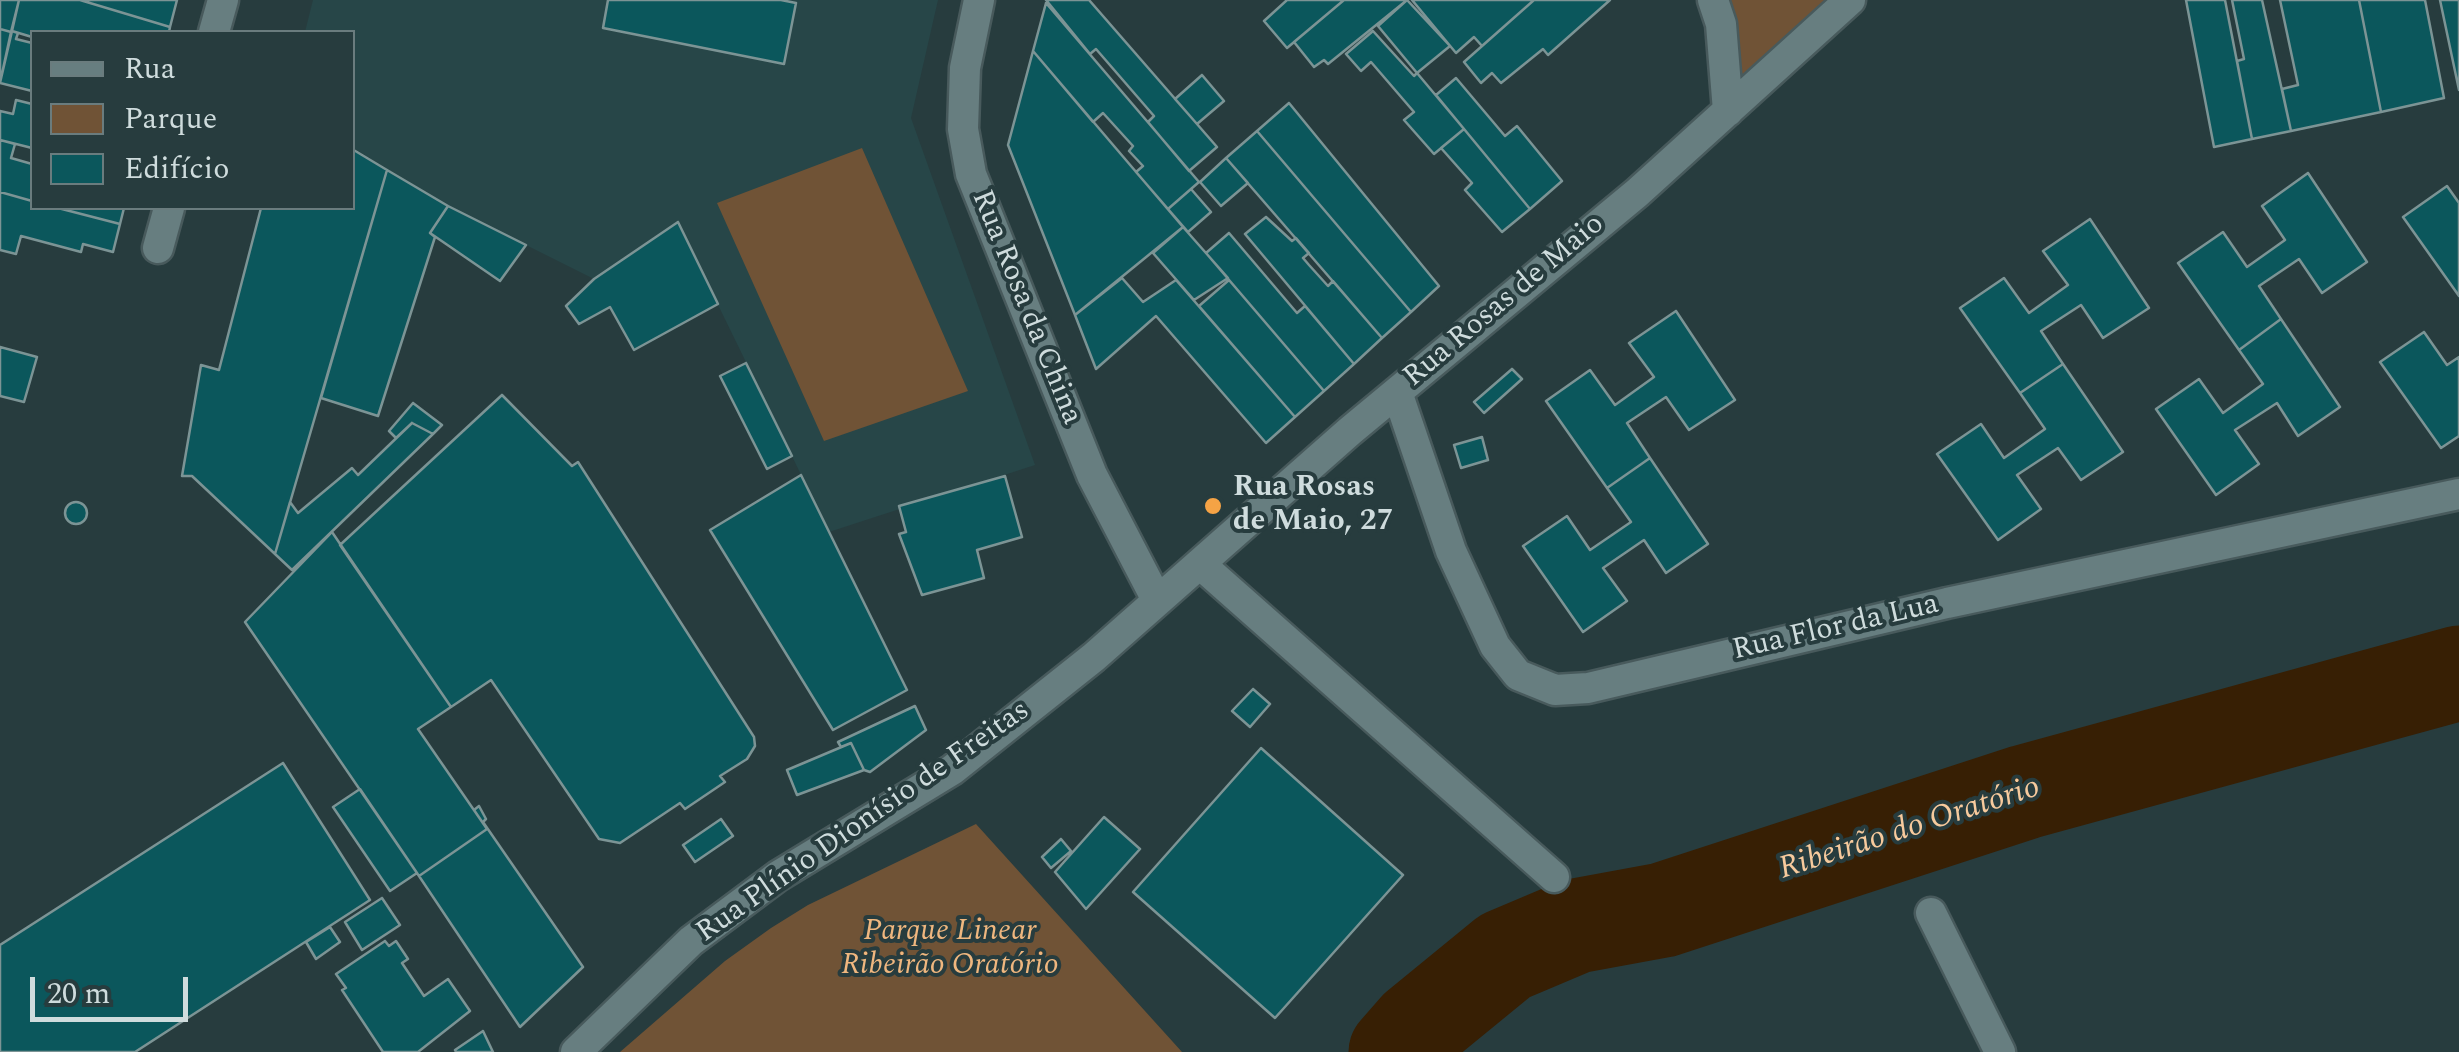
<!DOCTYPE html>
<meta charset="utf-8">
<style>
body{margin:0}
#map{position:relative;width:2459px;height:1052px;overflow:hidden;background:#273c3e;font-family:Spectral,serif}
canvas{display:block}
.legend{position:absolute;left:30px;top:30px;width:325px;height:180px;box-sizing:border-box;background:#273c3e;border:2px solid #6a7c7e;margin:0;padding:12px 18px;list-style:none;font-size:30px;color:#cfdcdd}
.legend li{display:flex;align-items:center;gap:20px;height:50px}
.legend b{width:50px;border:2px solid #6a7c7e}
.scale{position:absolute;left:30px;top:977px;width:158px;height:45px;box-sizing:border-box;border:5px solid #cfdcdd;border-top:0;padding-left:12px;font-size:30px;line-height:35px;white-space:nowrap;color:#cfdcdd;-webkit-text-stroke:8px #273c3e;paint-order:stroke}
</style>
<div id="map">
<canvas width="2459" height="1052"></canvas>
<ul class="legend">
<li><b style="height:12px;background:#677e80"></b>Rua</li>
<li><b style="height:28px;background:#705336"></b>Parque</li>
<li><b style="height:28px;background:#0b575c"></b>Edifício</li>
</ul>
<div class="scale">20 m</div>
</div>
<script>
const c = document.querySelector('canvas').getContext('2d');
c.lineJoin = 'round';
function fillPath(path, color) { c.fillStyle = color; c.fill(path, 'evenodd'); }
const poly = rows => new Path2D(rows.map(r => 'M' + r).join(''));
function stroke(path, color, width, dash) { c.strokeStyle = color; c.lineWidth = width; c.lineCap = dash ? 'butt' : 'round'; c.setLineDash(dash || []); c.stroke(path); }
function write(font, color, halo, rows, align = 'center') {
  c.font = font + ' Spectral,serif'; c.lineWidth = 8; c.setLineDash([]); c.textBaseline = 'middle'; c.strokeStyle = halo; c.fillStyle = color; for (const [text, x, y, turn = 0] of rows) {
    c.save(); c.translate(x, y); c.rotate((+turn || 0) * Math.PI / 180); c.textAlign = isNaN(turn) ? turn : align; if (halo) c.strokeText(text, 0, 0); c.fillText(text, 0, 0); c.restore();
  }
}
fillPath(poly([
 [313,0,938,0,911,118,1035,465,829,532,678,223,594,279,448,206,353,148,352,32,305,32]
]), '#274648');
fillPath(poly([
 [1721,0,1844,0,1730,103],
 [862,148,968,391,824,441,717,203],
 [976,824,1182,1052,620,1052,725,961,771,928,808,905]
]), '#705336');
stroke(poly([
 [1396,1052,1417,1028,1505,956,1576,926,1663,910,2025,792,2459,673]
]), '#371f04', 95);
const building = poly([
 [0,0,19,0,11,32,0,29,0,0],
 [19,0,80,0,170,27,169,32,32,32,32,37,12,31,19,0],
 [80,0,177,0,170,27,80,0],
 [608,0,781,0,796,3,784,64,603,28,608,0],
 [1046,0,1089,0,1217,147,1189,171,1148,122,1154,116,1096,49,1090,54,1046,0],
 [1287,0,1344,0,1287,48,1264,21,1287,0],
 [1344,0,1407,0,1328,64,1324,60,1314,67,1294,42,1344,0],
 [1407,0,1450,46,1417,73,1378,26,1407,0],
 [1412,0,1534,0,1482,46,1474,37,1456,53,1412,0],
 [1534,0,1610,0,1548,55,1543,49,1501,83,1492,73,1481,83,1464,62,1534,0],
 [2186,0,2225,0,2252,139,2214,147,2186,0],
 [2232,0,2262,0,2291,131,2252,139,2237,61,2244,59,2232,0],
 [2280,0,2359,0,2381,112,2291,131,2282,89,2298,85,2280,0],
 [2359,0,2425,0,2444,98,2381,112,2359,0],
 [2440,0,2459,0,2459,90,2440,0],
 [1046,3,1199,182,1168,209,1136,172,1143,166,1129,151,1133,146,1103,113,1093,122,1033,51,1046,3],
 [0,29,11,32,0,83,0,29],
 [12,31,18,33,16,39,32,43,32,91,0,83,12,31],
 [1373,31,1414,76,1417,73,1464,129,1434,154,1404,120,1414,112,1371,62,1361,71,1346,54,1373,31],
 [1033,51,1183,227,1075,315,1008,145,1033,51],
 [1202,75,1224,101,1197,124,1175,99,1202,75],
 [1456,78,1505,136,1517,126,1562,181,1530,209,1436,95,1456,78],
 [16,100,32,104,32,148,0,140,0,111,13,114,16,100],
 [1289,103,1439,286,1411,312,1257,131,1289,103],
 [1464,129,1530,209,1502,232,1465,190,1472,183,1441,148,1464,129],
 [1257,131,1411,312,1382,338,1226,158,1257,131],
 [0,140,15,144,11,158,32,164,32,201,0,192,0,140],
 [352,149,387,170,275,554,192,476,182,476,201,365,219,370,261,208,352,208,352,149],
 [1226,158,1248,183,1221,206,1200,182,1226,158],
 [387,170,448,206,430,233,435,237,378,416,321,398,387,170],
 [2308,173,2367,262,2322,293,2299,259,2259,286,2281,319,2239,350,2178,263,2223,232,2247,267,2285,240,2262,206,2308,173],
 [2447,186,2459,203,2459,296,2403,217,2447,186],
 [1191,189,1211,212,1188,232,1168,209,1191,189],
 [0,192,32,201,32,208,58,208,120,224,113,252,83,244,81,252,21,236,16,254,0,250,0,192],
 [448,206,526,245,500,281,430,233,448,206],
 [58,208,124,208,120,224,58,208],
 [1266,217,1292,241,1296,238,1309,253,1303,258,1309,265,1328,286,1333,281,1382,338,1354,364,1245,234,1266,217],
 [2090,219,2149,308,2103,338,2081,305,2041,331,2063,364,2020,393,1960,308,2004,278,2029,313,2068,285,2043,251,2090,219],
 [678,222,718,304,634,350,610,307,579,324,566,306,594,279,678,222],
 [1183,227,1228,278,1194,300,1153,253,1183,227],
 [1229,233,1297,313,1305,306,1354,364,1324,391,1206,253,1229,233],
 [1122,278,1143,302,1176,280,1295,417,1266,443,1156,316,1096,369,1075,315,1122,278],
 [1229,280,1324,391,1295,417,1199,306,1229,280],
 [1676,311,1735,400,1689,430,1666,397,1627,423,1650,458,1607,488,1546,401,1590,370,1615,405,1654,377,1629,343,1676,311],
 [2281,319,2340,407,2298,436,2277,403,2235,430,2259,464,2216,495,2156,409,2199,379,2223,413,2263,384,2239,350,2281,319],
 [2424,332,2447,365,2459,357,2459,436,2441,448,2380,362,2424,332],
 [0,347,37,357,24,402,0,396,0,347],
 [746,363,792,456,767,469,720,376,746,363],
 [2063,364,2123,452,2081,480,2058,448,2017,475,2041,509,1998,540,1937,454,1981,424,2004,458,2045,429,2020,393,2063,364],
 [1512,369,1522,379,1484,413,1474,402,1512,369],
 [502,395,572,466,578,462,754,737,755,746,747,759,720,776,725,782,685,809,680,803,620,843,599,839,491,680,451,707,340,545,502,395],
 [413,403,442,425,433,434,412,423,396,438,389,431,413,403],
 [412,423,433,434,292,570,275,554,290,502,298,513,352,468,358,475,412,423],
 [1482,437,1488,460,1461,468,1454,445,1482,437],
 [1650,458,1708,544,1666,573,1644,540,1603,568,1627,601,1583,632,1523,546,1567,516,1590,550,1631,522,1607,488,1650,458],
 [801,475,907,690,833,730,710,530,801,475],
 [1005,476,1022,537,977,550,984,578,922,595,899,534,906,532,899,506,1005,476],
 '65 513a11 11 0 1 1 22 0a11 11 0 1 1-22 0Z',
 [332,532,451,707,418,729,487,829,419,876,245,622,332,532],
 [1253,689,1270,704,1250,727,1232,711,1253,689],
 [915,706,926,730,870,772,864,770,851,743,841,747,838,742,915,706],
 [851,743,864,770,797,795,787,770,851,743],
 [1261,748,1403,875,1275,1018,1133,892,1261,748],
 [283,763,370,900,135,1052,0,1052,0,945,283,763],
 [360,789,417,873,390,891,333,807,360,789],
 [479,806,486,819,483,822,583,967,520,1027,419,876,487,829,474,810,479,806],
 [1104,817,1140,849,1086,909,1055,872,1104,817],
 [721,819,733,836,695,862,683,845,721,819],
 [1061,839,1071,851,1051,868,1042,857,1061,839],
 [382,898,400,925,362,950,345,922,382,898],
 [330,927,340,942,316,959,306,942,330,927],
 [385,941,389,946,396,941,408,959,402,963,424,996,448,979,470,1011,418,1052,383,1052,342,990,346,988,336,974,385,941],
 [483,1031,493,1052,456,1052,455,1050,483,1031]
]);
fillPath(building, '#0b575c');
stroke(building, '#7c9495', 2.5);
const minor = poly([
 [979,0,965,68,963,129,971,174,1092,475,1157,600],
 [1713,0,1721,24,1728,111],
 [214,32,223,0],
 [158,248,169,208],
 [1397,392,1451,551,1495,646,1518,675,1555,690,1588,688,1947,603,2459,494],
 [1200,564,1554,877],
 [1931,913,2000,1052],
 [576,1052,691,941,778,876,952,770,1094,657,1350,431,1637,193,1850,0]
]);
stroke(minor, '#485a5c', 35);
stroke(minor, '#677e80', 30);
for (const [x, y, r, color] of [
 [1213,506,10,"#f5a345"]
]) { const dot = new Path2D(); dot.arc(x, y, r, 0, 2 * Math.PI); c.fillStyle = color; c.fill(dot); stroke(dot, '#273c3e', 4); }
write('30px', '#cfdcdd', '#273c3e', [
 ["Rua Rosas de Maio",1505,302,-40],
 ["Rua Rosa da China",1025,308,68],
 ["Rua Flor da Lua",1836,629,-13],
 ["Rua Plínio Dionísio de Freitas",864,823,-35]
]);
write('bold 30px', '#cfdcdd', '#273c3e', [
 ["Rua Rosas",1233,489],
 ["de Maio, 27",1233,523]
], 'left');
write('italic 30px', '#efb77f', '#273c3e', [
 ["Parque Linear",950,933],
 ["Ribeirão Oratório",950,967]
]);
write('italic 32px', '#f7ca9d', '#273c3e', [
 ["Ribeirão do Oratório",1910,830,-18]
]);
</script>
